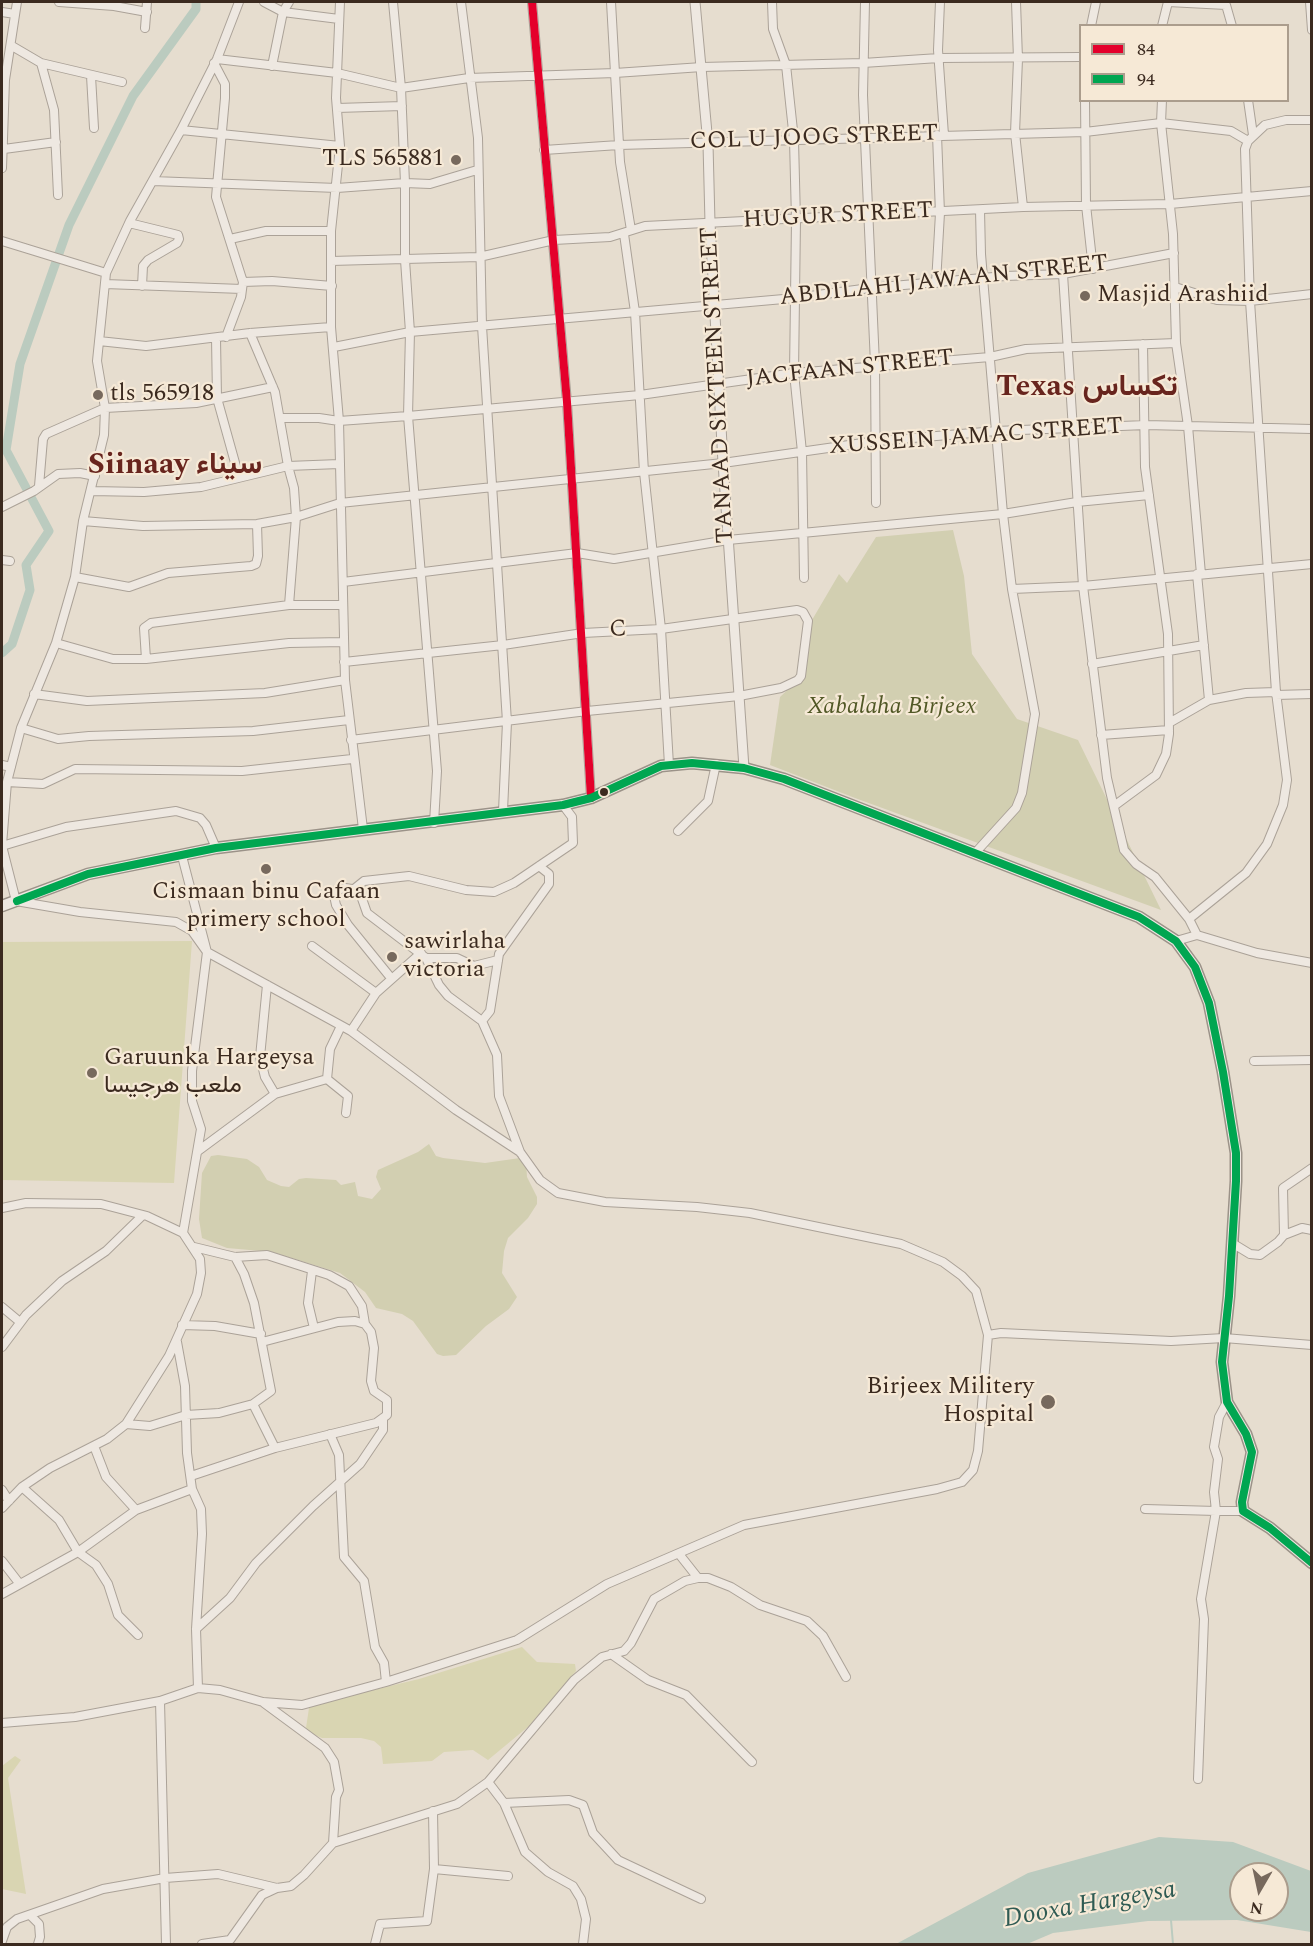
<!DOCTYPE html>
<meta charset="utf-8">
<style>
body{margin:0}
#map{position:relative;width:1313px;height:1946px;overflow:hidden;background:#e6ddcf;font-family:Spectral,serif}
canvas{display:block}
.frame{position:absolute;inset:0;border:3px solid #3b2a1f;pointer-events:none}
.legend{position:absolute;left:1079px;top:24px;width:210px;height:78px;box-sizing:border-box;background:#f6e9d6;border:2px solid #ab9d8d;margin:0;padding:8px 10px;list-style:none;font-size:18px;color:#3b2a1f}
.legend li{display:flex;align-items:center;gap:12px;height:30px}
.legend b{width:30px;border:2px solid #ab9d8d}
.north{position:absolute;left:1229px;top:1862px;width:60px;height:60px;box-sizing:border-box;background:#f6e9d6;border:2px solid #ab9d8d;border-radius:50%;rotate:189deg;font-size:16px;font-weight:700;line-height:24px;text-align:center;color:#3b2a1f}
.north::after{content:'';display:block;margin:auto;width:21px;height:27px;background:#77695d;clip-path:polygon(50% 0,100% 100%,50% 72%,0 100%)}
</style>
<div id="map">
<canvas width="1313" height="1946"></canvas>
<div class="frame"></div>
<ul class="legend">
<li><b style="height:8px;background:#e4002b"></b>84</li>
<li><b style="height:8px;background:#00a651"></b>94</li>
</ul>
<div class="north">N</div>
</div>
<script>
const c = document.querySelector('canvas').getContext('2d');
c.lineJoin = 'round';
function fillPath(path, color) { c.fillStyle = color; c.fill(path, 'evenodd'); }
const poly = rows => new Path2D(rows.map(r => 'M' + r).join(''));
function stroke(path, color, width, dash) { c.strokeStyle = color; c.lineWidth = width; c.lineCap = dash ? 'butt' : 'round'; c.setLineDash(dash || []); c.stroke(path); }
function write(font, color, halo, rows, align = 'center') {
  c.font = font + ' Spectral,Vazirmatn,serif'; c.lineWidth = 4.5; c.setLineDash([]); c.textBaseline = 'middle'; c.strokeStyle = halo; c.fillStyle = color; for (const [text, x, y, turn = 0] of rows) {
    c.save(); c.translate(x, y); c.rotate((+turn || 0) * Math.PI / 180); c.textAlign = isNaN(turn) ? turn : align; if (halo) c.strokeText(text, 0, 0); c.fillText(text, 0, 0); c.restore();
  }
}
fillPath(poly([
 [192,941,174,1183,2,1180,2,942],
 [522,1647,537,1662,575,1664,576,1671,529,1726,488,1760,473,1750,444,1752,432,1761,383,1764,381,1747,374,1741,361,1738,322,1738,310,1733,306,1728,309,1708,315,1704,419,1679],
 [15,1756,21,1760,8,1778,26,1894,2,1889,2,1766]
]), '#d9d5b2');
fillPath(poly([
 [953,530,964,576,972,654,1017,719,1078,740,1161,910,855,798,770,765,780,697,798,680,812,620,839,574,847,583,876,537],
 [429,1144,436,1156,443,1158,485,1163,520,1158,526,1162,527,1177,537,1197,537,1204,528,1218,508,1238,504,1251,502,1273,517,1297,509,1309,486,1326,456,1355,443,1356,437,1354,413,1321,402,1314,376,1308,365,1292,340,1273,272,1252,227,1248,202,1238,199,1219,202,1173,211,1156,218,1155,247,1159,259,1167,267,1180,281,1186,289,1187,299,1179,306,1178,336,1180,341,1185,355,1182,358,1196,372,1199,381,1189,376,1177,378,1170,418,1152]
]), '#d2cfb1');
fillPath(poly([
 [1159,1837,1233,1842,1311,1871,1311,1932,1237,1920,1148,1921,1053,1933,1027,1944,896,1944,1028,1873],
 [1241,1874,1277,1874,1277,1910,1241,1910]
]), '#bbcbbf');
stroke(poly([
 [1171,1920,1173,1944]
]), '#bbcbbf', 2);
stroke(poly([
 [2,653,12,644,30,590,26,565,49,531,6,450,20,364,69,225,133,96,196,9,196,2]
]), '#bbcbbf', 9);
const minor = poly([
 [59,2,114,6,147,12],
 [264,2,283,12,339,19],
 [340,2,336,98,340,146,331,231,331,327,339,421,345,680,363,829],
 [393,2,401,88,405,183,405,260,410,332,408,416,437,771,434,823],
 [461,2,478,138,482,326,507,722,503,811],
 [532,2,567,402,591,798],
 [611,2,620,162,631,230],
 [772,2,773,29,786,65,794,140,796,220,794,373,802,452,804,578],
 [865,2,863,95,875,364,876,503],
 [940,2,938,50,944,135],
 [1016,2,1018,59,1015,133,1023,207],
 [1310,2,1312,30],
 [2,12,15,14],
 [1091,26,1096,2],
 [1162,26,1168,2,1226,5,1232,26],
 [145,28,147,2],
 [12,46,41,63,122,82],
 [217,59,337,73,401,88,469,78,615,73,702,67,863,63,939,58,1080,57],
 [41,63,54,110,58,195],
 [214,63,225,84,225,98,216,197,243,282,241,297,226,337],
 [272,66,283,12,289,2],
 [91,76,94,128],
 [1085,100,1086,205,1093,269],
 [1162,100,1161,123,1173,234,1176,343,1188,426,1201,574],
 [1248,100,1253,135],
 [337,108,402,106],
 [181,130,340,146],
 [4,149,56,142],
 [544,150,619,145,1085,132,1161,123,1231,131,1248,141],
 [2,168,5,80,17,2],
 [153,181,337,188,405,183,430,184,477,170],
 [129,223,178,235,179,239,177,243,148,260,143,266,142,286],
 [624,234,635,312,644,472,661,629,669,765],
 [230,239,266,231,331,231],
 [2,241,106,273],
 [331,261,479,257,554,240,610,237,645,226,1023,207,1170,204,1312,191],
 [1063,274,1083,586,1107,778,1124,850,1136,864,1155,877,1189,919,1197,935],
 [243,282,272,281,332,286],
 [936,283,940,213,937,135],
 [105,284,242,289],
 [1175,287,1217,300,1250,301,1312,294],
 [250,333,275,392,288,466,294,488,296,517,289,605],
 [216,338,217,398,239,477],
 [99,341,146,346,250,333,331,327],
 [334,347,410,332,795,298,870,288,1005,276,1063,274,1174,253],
 [280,418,319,418,339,421,408,416,640,395,794,373,990,357,1026,349,1176,343],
 [39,486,43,439,46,434,105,408,196,403,273,387],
 [91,491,144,492,201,487,288,466,339,464],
 [2,507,34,491,58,474,80,473,95,476],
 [83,521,143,526,257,524,296,517,340,503,723,463,877,441,996,431,1146,425,1312,429],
 [2,560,10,561],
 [1197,574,1209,700],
 [75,577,129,587,168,573,251,566,256,564,258,556,257,524],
 [343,582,577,553,614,559,728,540,1003,514,1077,502,1149,495],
 [1012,589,1083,586,1312,564],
 [56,643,113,659,146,659,289,643,343,642],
 [146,659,144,628,151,623,289,605,343,605],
 [344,662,503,645,583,633,661,629,797,610,803,612,808,621,801,676,798,680,781,688,739,696,587,711,351,740],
 [1092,664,1204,645],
 [34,694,87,701,265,693,345,680],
 [1276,695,1312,694],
 [1169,723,1209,700,1246,693,1276,692],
 [21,728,58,739,89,736,253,731,349,720],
 [1101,735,1169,730],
 [2,765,11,767],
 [7,782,43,784,75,769,242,771,352,759],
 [1114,806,1156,775,1166,754,1169,734,1168,634,1145,467,1143,344],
 [678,831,708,801,716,764],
 [2,845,7,782,21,728,56,643,75,577,83,521,104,435,105,408,97,361,106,273,130,221,181,130,217,59,239,2],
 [2,846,16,901,80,912,176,922,192,931,207,952,351,1031,456,1110,520,1152,540,1180,558,1193,605,1202,697,1207,750,1213,901,1244,943,1262,962,1276,976,1291,988,1335,978,1451,973,1470,962,1482,937,1489,744,1525,607,1584,517,1640,386,1682,302,1705,263,1702,220,1690,198,1688,160,1701,75,1717,2,1723],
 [2,846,66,827,176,811,200,818,206,825,216,848],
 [976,852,1016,808,1022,793,1035,714,1012,589,1003,514,981,254,980,210],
 [182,856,207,952,192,1071,192,1101,201,1129,183,1233],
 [354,889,364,881,409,876,466,890,494,892,514,883,573,843,572,817,563,805],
 [1189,919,1246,873,1267,844,1283,805,1287,780,1276,692,1250,301,1245,149,1248,141,1265,125,1286,120,1312,120],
 [1197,935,1257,953,1312,963],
 [1176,941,1197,935],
 [312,946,376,993],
 [426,958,457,958,474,966,498,960],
 [391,978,348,925,336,905,333,891,345,888,359,890,367,913,426,958,439,985,448,996,482,1021,497,1055,499,1096,520,1152],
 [267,985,260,1057,265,1077,275,1094],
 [482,1021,490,1011,499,954,549,884,549,874,539,866],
 [351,1031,376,993,421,953],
 [1254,1061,1312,1060],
 [327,1079,348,1096,346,1113],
 [198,1151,275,1094,327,1079,330,1049,341,1026],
 [2,1208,26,1203,101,1204,147,1216,183,1233,200,1259,201,1273,197,1294,169,1356,126,1424,107,1439,50,1468,22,1487,2,1508],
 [1284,1235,1302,1228,1312,1230],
 [1232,1243,1250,1254,1260,1255,1278,1242,1284,1235,1283,1188,1312,1168],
 [194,1247,235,1257,267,1255,329,1275,349,1286,362,1306,365,1324],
 [312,1271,308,1303,314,1328],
 [2,1307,20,1322],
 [182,1325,215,1326,261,1334],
 [988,1335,1001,1333,1171,1341,1224,1338,1312,1345],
 [177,1342,185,1386,187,1453,192,1489,201,1509,202,1534,196,1629,198,1688],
 [2,1347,26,1315,62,1281,106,1251,142,1216],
 [253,1404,275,1448],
 [126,1424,150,1426,186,1415,219,1413,253,1404,271,1391,254,1303,244,1274,235,1257],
 [330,1434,339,1455,344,1557,364,1581,375,1647,384,1663,386,1682],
 [94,1446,106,1477,136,1510],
 [191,1476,275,1448,376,1423,387,1415,387,1400,374,1391,371,1381,374,1348,371,1332,365,1324,355,1321,338,1322,262,1342],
 [22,1487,59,1520,78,1552,96,1565,108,1584,118,1615,138,1635],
 [2,1490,9,1501],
 [1145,1509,1216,1511,1214,1492,1218,1459,1214,1447,1219,1417,1227,1402],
 [679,1554,698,1578,708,1578,731,1587,760,1605,807,1621,823,1636,846,1677],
 [2,1561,19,1583],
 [2,1594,78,1552,136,1510,192,1489],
 [196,1629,230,1598,256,1563,313,1506,360,1464,383,1430,383,1418],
 [611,1654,648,1680,686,1695,752,1762],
 [160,1701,166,1944],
 [264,1703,325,1748,334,1762,339,1790,336,1797,333,1843],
 [1198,1779,1204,1619,1201,1599,1216,1511,1243,1511],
 [488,1782,504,1803,525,1852,548,1872,573,1886,581,1899,586,1919,583,1944],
 [504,1803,569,1800,583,1805,593,1833,618,1860,701,1899],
 [434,1869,508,1876],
 [31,1916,39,1924,40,1937,38,1944],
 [2,1941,7,1927,17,1919,103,1889,165,1878,218,1874,277,1888,291,1886,304,1875,333,1843,457,1804,488,1782,574,1680,602,1657,624,1651,631,1643,654,1599,685,1581,698,1578],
 [202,1944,230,1940,262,1895,277,1888],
 [375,1944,380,1924,427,1921,434,1869,433,1811]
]);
const tertiary = poly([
 [695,2,708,144,710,223,723,463,744,768]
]);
const secondary = poly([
 [2,906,88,874,216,848,563,805,591,798,661,766,692,763,744,768,784,779,1139,917,1176,941,1195,967,1209,1003,1223,1072,1236,1153,1236,1181,1229,1296,1222,1362,1227,1402,1246,1434,1252,1452,1242,1502,1243,1511,1270,1528,1312,1563]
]);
stroke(minor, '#aba298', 10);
stroke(tertiary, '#aba298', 11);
stroke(secondary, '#9b9288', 13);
stroke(minor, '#eee8e1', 8);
stroke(tertiary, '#eee8e1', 9);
stroke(secondary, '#eee8e1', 10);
stroke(poly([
 [532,2,567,402,591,798]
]), '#e4002b', 8);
stroke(poly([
 [17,901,88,874,216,848,563,805,591,798,661,766,692,763,744,768,784,779,1139,917,1176,941,1195,967,1209,1003,1223,1072,1236,1153,1236,1181,1229,1296,1222,1362,1227,1402,1246,1434,1252,1452,1242,1502,1243,1511,1270,1528,1312,1563]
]), '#00a651', 8);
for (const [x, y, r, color] of [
 [456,160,6,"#77695d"],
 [1085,296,6,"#77695d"],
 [98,395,6,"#77695d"],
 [604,792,5,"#3b2a1f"],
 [266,869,6,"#77695d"],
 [392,957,6,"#77695d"],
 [92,1073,6,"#77695d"],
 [1048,1402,8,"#77695d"]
]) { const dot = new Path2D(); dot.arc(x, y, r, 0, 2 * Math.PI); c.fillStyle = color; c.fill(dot); stroke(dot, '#f6e9d6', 2); }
write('24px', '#3b2a1f', '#f6e9d6', [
 ["COL U JOOG STREET",814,139,-2],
 ["HUGUR STREET",838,217,-3],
 ["ABDILAHI JAWAAN STREET",944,282,-6],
 ["JACFAAN STREET",850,370,-6],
 ["TANAAD SIXTEEN STREET",719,385,-93],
 ["XUSSEIN JAMAC STREET",976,438,-4],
 ["C",618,631,-4]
]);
write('24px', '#3b2a1f', '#f6e9d6', [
 ["TLS 565881",444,160,"right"],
 ["Masjid Arashiid",1097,296],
 ["tls 565918",110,395],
 ["Cismaan binu Cafaan",266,893,"center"],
 ["primery school",266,921,"center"],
 ["sawirlaha",404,943],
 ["victoria",404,971],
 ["Garuunka Hargeysa",104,1059],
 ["ملعب هرجيسا",104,1087],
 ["Birjeex Militery",1034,1388,"right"],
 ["Hospital",1034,1416,"right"]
], 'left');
write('italic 24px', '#515826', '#f6e9d6', [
 ["Xabalaha Birjeex",892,708]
]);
write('italic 26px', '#2f5b53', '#f6e9d6', [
 ["Dooxa Hargeysa",1090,1906,-10]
]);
write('bold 30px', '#68251e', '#f6e9d6', [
 ["Texas تكساس",1087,389],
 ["Siinaay سيناء",175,467]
]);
</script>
